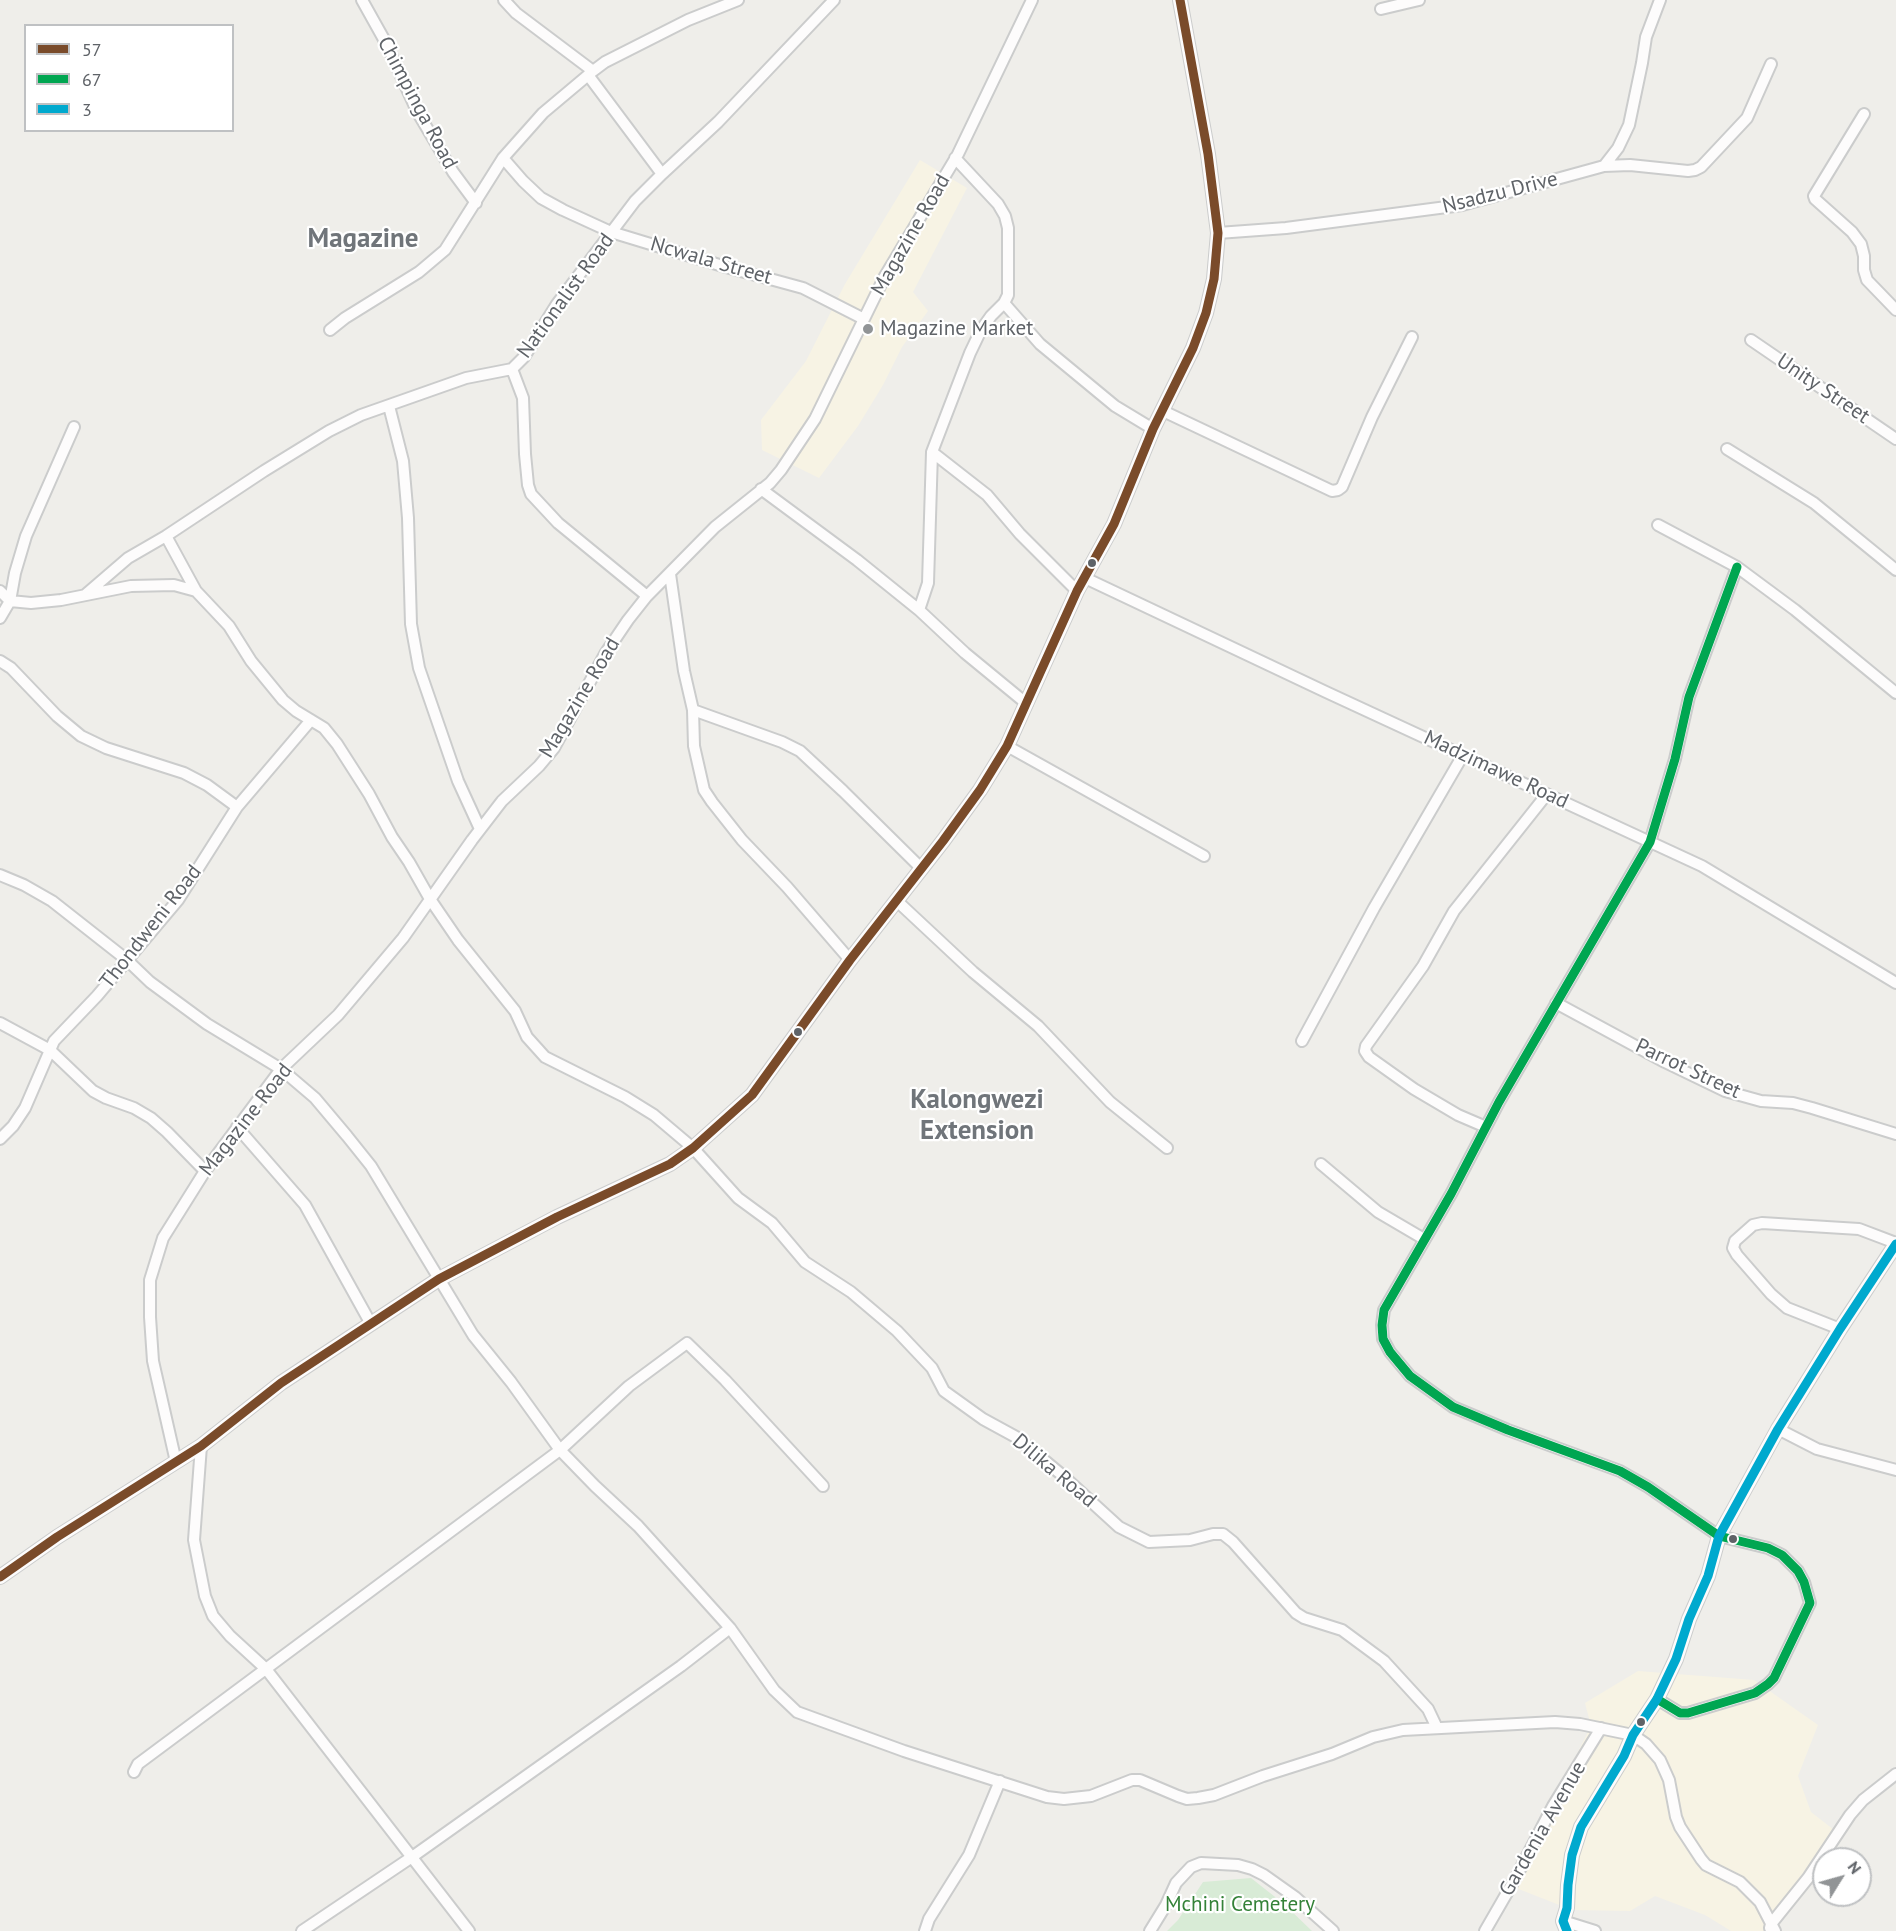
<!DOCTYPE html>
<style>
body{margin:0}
#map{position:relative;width:1896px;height:1931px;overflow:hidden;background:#efeeea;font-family:"PT Sans",sans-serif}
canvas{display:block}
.legend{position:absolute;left:24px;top:24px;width:210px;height:108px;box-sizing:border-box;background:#fff;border:2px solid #bfc1c3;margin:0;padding:8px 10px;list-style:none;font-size:18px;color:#5f6368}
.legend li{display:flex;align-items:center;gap:12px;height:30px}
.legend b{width:30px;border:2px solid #bfc1c3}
.north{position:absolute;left:1812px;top:1847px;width:60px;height:60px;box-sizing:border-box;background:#fff;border:2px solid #bfc1c3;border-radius:50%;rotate:53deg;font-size:16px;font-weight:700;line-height:24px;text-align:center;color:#5f6368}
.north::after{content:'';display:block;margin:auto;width:21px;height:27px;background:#919496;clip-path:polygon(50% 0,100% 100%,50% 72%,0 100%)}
</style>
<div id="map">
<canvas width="1896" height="1931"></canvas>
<ul class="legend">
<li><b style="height:8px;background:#7a4b2a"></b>57</li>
<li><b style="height:8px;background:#00a651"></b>67</li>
<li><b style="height:8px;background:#00a9ce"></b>3</li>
</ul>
<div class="north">N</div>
</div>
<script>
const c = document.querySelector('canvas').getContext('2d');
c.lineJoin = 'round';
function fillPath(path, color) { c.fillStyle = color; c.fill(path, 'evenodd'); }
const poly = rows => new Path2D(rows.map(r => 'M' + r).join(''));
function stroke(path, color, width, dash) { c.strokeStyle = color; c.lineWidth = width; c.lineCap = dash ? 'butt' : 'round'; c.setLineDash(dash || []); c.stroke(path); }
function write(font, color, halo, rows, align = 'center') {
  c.font = font + ' "PT Sans",sans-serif'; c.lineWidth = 4.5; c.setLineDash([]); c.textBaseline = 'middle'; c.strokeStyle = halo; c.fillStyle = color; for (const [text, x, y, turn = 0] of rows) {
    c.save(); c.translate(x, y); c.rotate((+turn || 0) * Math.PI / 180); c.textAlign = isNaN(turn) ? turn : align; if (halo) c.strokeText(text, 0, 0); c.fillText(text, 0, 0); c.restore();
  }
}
fillPath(poly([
 [920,160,967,188,913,292,928,311,902,347,883,385,858,426,819,478,762,450,761,420,806,361,845,284],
 [1638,1671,1754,1680,1818,1725,1798,1776,1811,1812,1838,1833,1774,1912,1768,1931,1731,1931,1705,1915,1655,1896,1630,1911,1572,1910,1511,1886,1591,1726,1585,1703]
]), '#f7f3e4');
fillPath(poly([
 [1251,1878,1284,1904,1312,1931,1167,1931,1178,1920,1203,1882]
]), '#d8ebd6');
const minor = poly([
 [362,0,386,43,418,113,453,172,476,203],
 [504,0,516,13,593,71],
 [1381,9,1419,0],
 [588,75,662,174],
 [1864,114,1814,196,1815,199,1852,232,1861,244,1864,256,1864,270,1867,280,1896,310],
 [503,158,523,181,541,198,563,210,611,232,726,267,803,288,864,319],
 [1604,166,1618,148,1629,125,1642,63,1646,37,1660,0],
 [1218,233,1286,228,1462,205,1604,166,1630,165,1688,171,1695,170,1701,167,1747,118,1771,64],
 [1004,303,1040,344,1115,406,1153,429],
 [330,330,345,318,419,272,445,250,503,158,543,113,593,71,605,62,688,20,738,0],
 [1751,340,1896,439],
 [512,369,523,398,525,454,528,485,531,494,558,523,647,596],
 [389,406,403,461,408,518,411,624,419,668,458,781,480,829],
 [1163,411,1332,491,1338,490,1342,487,1372,417,1412,337],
 [1727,449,1814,503,1896,570],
 [932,452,987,495,1020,534,1077,591],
 [761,489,857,560,919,610,965,653,1027,704],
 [1658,525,1737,567,1795,610,1896,693],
 [166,536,196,591],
 [670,574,684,671,693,710,694,746,704,790,712,802,742,840,787,887,850,960],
 [1085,578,1326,692,1702,866,1896,983],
 [0,591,10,601,31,603,61,600,131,586,174,585,196,591,229,626,251,661,283,700,296,711,324,728,337,744,369,794,392,837,409,862,430,899,458,940,515,1011,527,1037,545,1057,625,1097,654,1115,693,1148,738,1198,772,1223,805,1262,851,1292,897,1331,932,1368,944,1391,983,1419,1016,1437,1062,1475,1119,1527,1149,1542,1190,1540,1213,1534,1223,1534,1233,1542,1296,1613,1304,1618,1342,1630,1384,1661,1428,1709,1437,1728],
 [85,595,128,558,166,536,264,471,329,431,361,415,466,378,512,369,524,357,557,304,635,201,662,174,718,122,834,0],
 [919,610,928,583,932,452,970,353,981,330,991,316,1004,303,1008,295,1008,228,1005,216,998,204,955,158],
 [0,618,10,601,15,573,26,536,74,427],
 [0,661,11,668,57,716,81,736,106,748,184,773,207,785,237,807],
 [693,710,782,742,800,751,843,791,922,869],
 [1007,746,1204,856],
 [0,875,24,885,52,901,127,960,150,982,207,1024,281,1069,315,1098,347,1136,371,1166,473,1335,511,1382,560,1450,595,1486,638,1526,730,1628,774,1690,797,1712,904,1751,1047,1797,1064,1799,1091,1796,1132,1780,1140,1780,1178,1796,1187,1799,1198,1798,1214,1795,1263,1776,1332,1754,1373,1737,1403,1730,1555,1722,1580,1724,1633,1735,1646,1744,1660,1760,1669,1780,1676,1817,1680,1827,1701,1859,1706,1865,1740,1882,1760,1902,1775,1931],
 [897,901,973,972,1038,1026,1110,1102,1167,1148],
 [1556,1003,1665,1062,1725,1091,1761,1101,1793,1103,1812,1108,1896,1134],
 [0,1023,50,1050,93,1091,106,1098,134,1108,151,1118,167,1132,205,1171],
 [1302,1041,1374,908,1463,755],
 [237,1127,305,1205,371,1324],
 [1486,1127,1458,1115,1414,1089,1369,1057,1365,1051,1366,1046,1423,966,1454,911,1547,794],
 [0,1139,13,1126,25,1108,54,1041,97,996,178,900,237,807,311,720],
 [1321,1164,1378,1212,1424,1239],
 [1840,1329,1787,1308,1771,1294,1737,1255,1733,1248,1735,1241,1753,1225,1762,1223,1859,1229,1896,1243],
 [1778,1429,1817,1449,1896,1470],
 [201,1446,194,1540,205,1596,213,1616,230,1636,266,1669,469,1931],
 [176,1462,153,1361,150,1317,150,1280,163,1238,205,1171,281,1069,338,1015,403,938,472,840,502,801,539,766,554,748,605,654,628,620,647,596,715,527,770,483,781,470,815,419,885,276,958,154,1032,0],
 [1657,1699,1680,1713,1688,1713,1755,1693,1768,1684,1774,1678,1810,1603,1804,1582,1798,1571,1782,1555,1768,1548,1719,1536,1648,1487,1620,1471,1508,1430,1453,1407,1410,1376,1390,1352,1383,1339,1382,1325,1384,1310,1451,1194,1499,1102,1650,842,1675,759,1689,697,1737,567],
 [134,1772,138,1764,560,1450,629,1386,687,1343,725,1380,823,1486],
 [1563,1921,1595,1931],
 [1770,1928,1771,1924,1808,1878,1850,1815,1863,1800,1896,1774],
 [302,1931,412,1857,681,1666,730,1628],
 [925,1931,929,1919,969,1855,1000,1781],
 [1150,1931,1166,1905,1176,1883,1191,1867,1201,1863,1238,1865,1252,1869,1264,1875,1295,1897,1333,1931],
 [1485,1931,1515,1879,1553,1806,1601,1728]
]);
const tertiary = poly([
 [0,1577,57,1537,201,1446,281,1383,439,1279,557,1217,670,1164,693,1148,752,1095,850,960,943,841,980,790,1007,746,1077,591,1114,524,1153,429,1193,348,1206,313,1214,279,1218,233,1208,154,1180,0],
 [1567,1931,1563,1921,1567,1908,1568,1885,1572,1855,1581,1827,1624,1756,1633,1735,1657,1699,1676,1659,1689,1619,1708,1576,1719,1536,1778,1429,1840,1329,1896,1244]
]);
stroke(minor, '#cbcccc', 14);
stroke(tertiary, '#cbcccc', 16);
stroke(minor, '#fdfcfc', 10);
stroke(tertiary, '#fdfcfc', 14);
stroke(poly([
 [0,1577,57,1537,201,1446,281,1383,439,1279,557,1217,670,1164,693,1148,752,1095,850,960,943,841,980,790,1007,746,1077,591,1114,524,1153,429,1193,348,1206,313,1214,279,1218,233,1208,154,1180,0]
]), '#7a4b2a', 9);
stroke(poly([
 [1657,1699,1680,1713,1688,1713,1755,1693,1768,1684,1774,1678,1810,1603,1804,1582,1798,1571,1782,1555,1768,1548,1719,1536,1648,1487,1620,1471,1508,1430,1453,1407,1410,1376,1390,1352,1383,1339,1382,1325,1384,1310,1451,1194,1499,1102,1650,842,1675,759,1689,697,1737,567]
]), '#00a651', 9);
stroke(poly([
 [1567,1931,1563,1921,1567,1908,1568,1885,1572,1855,1581,1827,1624,1756,1633,1735,1657,1699,1676,1659,1689,1619,1708,1576,1719,1536,1778,1429,1840,1329,1896,1244]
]), '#00a9ce', 9);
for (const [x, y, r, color] of [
 [868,329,6,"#919496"],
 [1092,563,5,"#5f6368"],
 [798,1032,5,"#5f6368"],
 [1733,1539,5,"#5f6368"],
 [1641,1722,5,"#5f6368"]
]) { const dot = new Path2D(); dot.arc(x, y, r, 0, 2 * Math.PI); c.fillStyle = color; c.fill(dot); stroke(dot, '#fff', 2); }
write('21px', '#5f6368', '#fff', [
 ["Chimpinga Road",417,103,62],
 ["Nsadzu Drive",1500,193,-14],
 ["Magazine Road",911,235,-60],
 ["Ncwala Street",711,261,16],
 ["Nationalist Road",566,296,-54],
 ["Unity Street",1823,389,34],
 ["Magazine Road",580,698,-59],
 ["Madzimawe Road",1496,770,25],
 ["Thondweni Road",151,927,-52],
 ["Parrot Street",1688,1069,25],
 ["Magazine Road",246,1120,-52],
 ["Dilika Road",1054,1471,40],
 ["Gardenia Avenue",1543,1829,-60]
]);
write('21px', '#5f6368', '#fff', [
 ["Magazine Market",880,329]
], 'left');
write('21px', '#348238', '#fff', [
 ["Mchini Cemetery",1240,1905]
]);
write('bold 27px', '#70757a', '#fff', [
 ["Magazine",363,239],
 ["Kalongwezi",977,1100],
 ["Extension",977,1131]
]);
</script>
